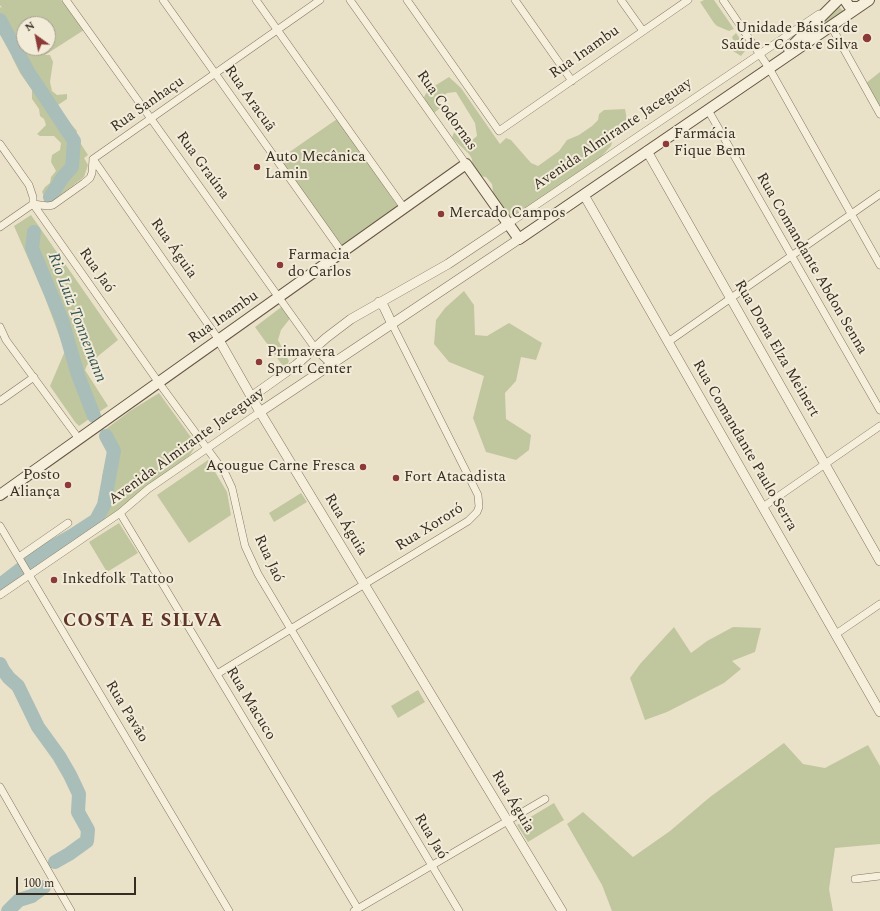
<!DOCTYPE html>
<meta charset="utf-8">
<style>
body{margin:0}
#map{position:relative;width:880px;height:911px;overflow:hidden;background:#eae1c9;font-family:Spectral,serif}
canvas{display:block}
.north{position:absolute;left:16px;top:16px;width:40px;height:40px;box-sizing:border-box;background:#f2ebd8;border:1px solid #a79f8f;border-radius:50%;rotate:327deg;font-size:11px;font-weight:700;line-height:16px;text-align:center;color:#362c22}
.north::after{content:'';display:block;margin:auto;width:14px;height:18px;background:#8c3a37;clip-path:polygon(50% 0,100% 100%,50% 72%,0 100%)}
.scale{position:absolute;left:16px;top:877px;width:120px;height:18px;box-sizing:border-box;border:2px solid #362c22;border-top:0;padding-left:5px;font-size:12px;line-height:14px;white-space:nowrap;color:#362c22;-webkit-text-stroke:3px #f2ebd8;paint-order:stroke}
</style>
<div id="map">
<canvas width="880" height="911"></canvas>
<div class="north">N</div>
<div class="scale">100 m</div>
</div>
<script>
const c = document.querySelector('canvas').getContext('2d');
c.lineJoin = 'round';
function fillPath(path, color) { c.fillStyle = color; c.fill(path, 'evenodd'); }
const poly = rows => new Path2D(rows.map(r => 'M' + r).join(''));
function stroke(path, color, width, dash) { c.strokeStyle = color; c.lineWidth = width; c.lineCap = dash ? 'butt' : 'round'; c.setLineDash(dash || []); c.stroke(path); }
function write(font, color, halo, rows, align = 'center') {
  c.font = font + ' Spectral,serif'; c.lineWidth = 4; c.setLineDash([]); c.textBaseline = 'middle'; c.strokeStyle = halo; c.fillStyle = color; for (const [text, x, y, turn = 0] of rows) {
    c.save(); c.translate(x, y); c.rotate((+turn || 0) * Math.PI / 180); c.textAlign = isNaN(turn) ? turn : align; if (halo) c.strokeText(text, 0, 0); c.fillText(text, 0, 0); c.restore();
  }
}
fillPath(poly([
 [0,0,61,0,84,30,45,55,50,55,53,62,50,82,52,91,57,95,67,94,67,99,58,105,63,115,77,131,76,135,79,141,88,155,84,158,88,165,84,177,53,201,49,201,57,192,61,182,72,174,76,163,75,153,77,144,75,136,63,126,72,140,70,156,72,161,68,168,55,183,46,199,42,192,45,187,50,183,51,177,56,171,51,162,52,155,60,150,61,143,54,136,40,136,37,134,46,125,44,119,40,116,39,109,32,99,32,90,20,73,12,57,13,51,7,42,0,35,0,23,9,36,0,16,0,7,2,8,0,5],
 [24,24,48,24,48,48,24,48],
 [25,67,42,88,58,112,62,123,54,113],
 [704,0,714,0,734,29,729,31,717,26,714,23,700,2],
 [838,4,841,9,846,12,794,49],
 [736,33,745,46,745,51,741,56,733,51,735,44,732,37],
 [880,72,880,108,866,83],
 [449,77,461,88,500,144,506,138,511,140,531,163,538,166,559,151,567,140,579,135,592,126,598,120,599,114,604,110,625,109,628,126,613,138,611,146,599,159,516,215,509,215,500,210,494,198,492,184,486,177,479,176,473,172,472,159,469,154,452,138,454,132,464,142,471,141,477,136,475,123,456,92,447,93,438,101,440,103,440,108,434,113,427,103,424,97,428,90],
 [337,119,399,208,341,249,278,160],
 [31,215,118,340,87,365,85,370,108,406,79,426,75,422,50,386,65,351,44,295,14,226],
 [464,291,474,305,475,335,487,336,509,323,542,343,536,360,521,357,516,381,505,393,506,419,531,435,529,450,516,460,486,452,473,418,484,376,449,362,434,344,436,320,445,308],
 [284,305,292,316,281,330,278,340,289,361,285,369,255,327],
 [159,393,193,440,194,449,190,455,104,523,43,561,36,565,31,564,29,560,75,529,92,520,100,510,104,489,102,477,105,464,108,458,106,448,102,436,106,429,130,411],
 [208,460,227,492,231,515,189,543,157,495],
 [301,493,307,502,274,522,269,513],
 [119,523,138,553,107,572,89,542],
 [674,627,691,653,707,641,733,627,761,628,755,652,732,661,741,669,724,683,667,712,645,720,630,678,640,664],
 [418,690,425,702,398,718,391,706],
 [784,743,803,764,825,768,868,745,880,766,880,844,835,848,829,889,833,911,612,911,602,885,567,824,583,812,633,857,670,831,710,797],
 [554,803,564,820,528,842,517,825]
]), '#c0c79e');
stroke(poly([
 [0,20,29,73,74,141,72,167,63,177,50,197],
 [34,232,32,248,62,320,78,375,94,416],
 [0,585,43,552,73,535,96,520,104,505,114,451,106,436],
 [0,664,3,670,9,678,18,686,38,727,59,756,70,775,79,794,78,812,88,830,87,841,69,854,55,862],
 [8,911,19,900,32,896,44,887]
]), '#a9beb9', 14);
const minor = poly([
 [66,0,315,348],
 [163,0,342,252],
 [256,0,404,208],
 [350,0,466,164],
 [407,0,499,131,688,0],
 [515,0,572,81],
 [621,0,643,31],
 [723,0,769,68,880,265],
 [831,26,880,114],
 [708,110,880,410],
 [0,144,29,185,33,197,33,204,159,383,225,473,232,488,245,546,258,574,459,911],
 [93,159,219,340],
 [508,224,819,14],
 [0,227,33,204,48,206,53,205,84,183,90,178,92,173,93,159,320,0],
 [0,327,6,340,79,439],
 [668,342,880,194],
 [0,401,34,377],
 [763,507,880,426],
 [120,513,358,909],
 [0,526,229,911],
 [19,557,68,523],
 [0,595,120,513,148,489,260,412],
 [836,634,880,604],
 [217,674,468,521,477,512,479,507,478,495,392,324],
 [0,787,71,911],
 [855,879,880,876],
 [354,911,545,799]
]);
const tertiary = poly([
 [647,151,880,561],
 [584,195,880,712],
 [379,302,384,307,392,324],
 [219,340,260,412,562,911],
 [315,348,327,359,333,363],
 [251,397,296,365,326,338,351,319,448,264,508,224],
 [260,412,519,239]
]);
const secondary = poly([
 [845,0,849,6,852,7,858,7],
 [789,49,838,0],
 [0,495,466,164,519,239,869,0]
]);
stroke(minor, '#847560', 8);
stroke(tertiary, '#847560', 10);
stroke(secondary, '#665643', 12);
stroke(minor, '#f5efdc', 7);
stroke(tertiary, '#f5efdc', 9);
stroke(secondary, '#f5efdc', 10);
for (const [x, y, r, color] of [
 [867,38,5,"#8c3a37"],
 [666,144,4,"#8c3a37"],
 [257,167,4,"#8c3a37"],
 [441,214,4,"#8c3a37"],
 [280,265,4,"#8c3a37"],
 [259,362,4,"#8c3a37"],
 [363,467,4,"#8c3a37"],
 [396,478,4,"#8c3a37"],
 [68,485,4,"#8c3a37"],
 [54,580,4,"#8c3a37"]
]) { const dot = new Path2D(); dot.arc(x, y, r, 0, 2 * Math.PI); c.fillStyle = color; c.fill(dot); stroke(dot, '#f2ebd8', 1.5); }
write('15px', '#362c22', '#f2ebd8', [
 ["Unidade Básica de",858,29,"right"],
 ["Saúde - Costa e Silva",858,46,"right"],
 ["Farmácia",674,135],
 ["Fique Bem",674,152],
 ["Auto Mecânica",265,158],
 ["Lamin",265,175],
 ["Mercado Campos",449,214],
 ["Farmacia",288,256],
 ["do Carlos",288,273],
 ["Primavera",267,353],
 ["Sport Center",267,370],
 ["Açougue Carne Fresca",355,467,"right"],
 ["Posto",60,476,"right"],
 ["Aliança",60,493,"right"],
 ["Fort Atacadista",404,478],
 ["Inkedfolk Tattoo",62,580]
], 'left');
write('15px', '#362c22', '#f2ebd8', [
 ["Rua Inambu",585,53,-35],
 ["Rua Aracuã",249,99,55],
 ["Rua Sanhaçu",148,105,-35],
 ["Rua Codornas",446,111,55],
 ["Avenida Almirante Jaceguay",613,135,-34],
 ["Rua Graúna",202,166,54],
 ["Rua Águia",173,249,55],
 ["Rua Comandante Abdon Senna",811,264,60],
 ["Rua Jaó",96,271,55],
 ["Rua Inambu",224,318,-35],
 ["Rua Dona Elza Meinert",776,349,60],
 ["Rua Comandante Paulo Serra",744,446,60],
 ["Avenida Almirante Jaceguay",187,447,-36],
 ["Rua Águia",345,525,59],
 ["Rua Xororó",430,528,-32],
 ["Rua Jaó",268,559,65],
 ["Rua Macuco",250,704,59],
 ["Rua Pavão",126,712,59],
 ["Rua Águia",512,802,59],
 ["Rua Jaó",430,837,59]
]);
write('italic 16px', '#335453', '#f2ebd8', [
 ["Rio Luiz Tonnemann",76,318,69]
]);
c.letterSpacing = '1px';
write('bold 19px', '#5e3426', '#f2ebd8', [
 ["COSTA E SILVA",143,622]
]);
c.letterSpacing = '0px';
</script>
